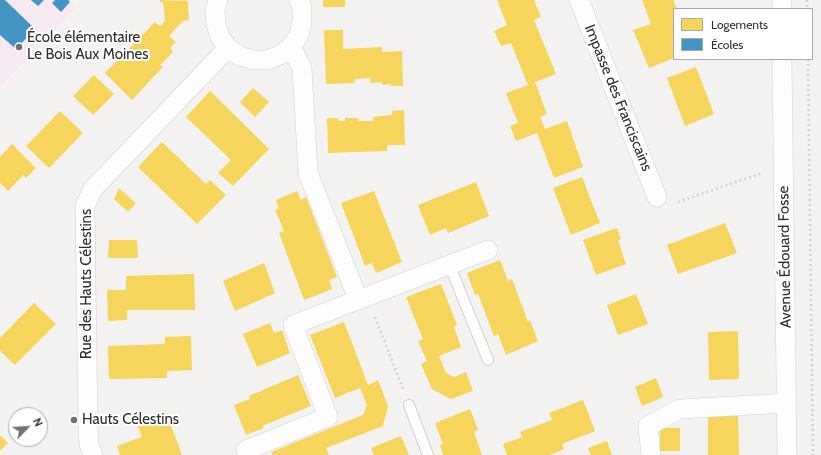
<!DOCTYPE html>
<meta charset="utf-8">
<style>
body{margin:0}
#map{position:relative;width:821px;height:455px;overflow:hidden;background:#f4f2f0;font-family:Cabin,sans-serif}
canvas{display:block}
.legend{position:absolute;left:673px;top:8px;width:140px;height:52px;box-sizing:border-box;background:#fff;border:1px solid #ababab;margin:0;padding:5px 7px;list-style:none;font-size:12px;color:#2e2d2c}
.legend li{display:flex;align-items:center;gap:8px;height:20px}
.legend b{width:20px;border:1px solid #ababab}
.north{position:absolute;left:8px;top:407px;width:40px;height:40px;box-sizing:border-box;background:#fff;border:1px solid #ababab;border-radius:50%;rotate:65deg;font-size:11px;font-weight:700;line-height:16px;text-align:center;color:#2e2d2c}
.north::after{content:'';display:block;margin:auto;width:14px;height:18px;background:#737271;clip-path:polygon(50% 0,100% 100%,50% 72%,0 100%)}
</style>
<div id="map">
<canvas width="821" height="455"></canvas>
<ul class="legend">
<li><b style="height:11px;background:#f6d55c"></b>Logements</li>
<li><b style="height:11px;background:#4393c3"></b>Écoles</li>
</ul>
<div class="north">N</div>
</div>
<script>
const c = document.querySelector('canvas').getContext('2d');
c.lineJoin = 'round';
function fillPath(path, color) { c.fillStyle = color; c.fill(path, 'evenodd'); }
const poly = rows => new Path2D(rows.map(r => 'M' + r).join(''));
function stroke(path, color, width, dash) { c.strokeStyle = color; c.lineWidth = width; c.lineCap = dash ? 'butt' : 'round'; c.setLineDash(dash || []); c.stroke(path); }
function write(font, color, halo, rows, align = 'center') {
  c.font = font + ' Cabin,sans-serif'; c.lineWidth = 4; c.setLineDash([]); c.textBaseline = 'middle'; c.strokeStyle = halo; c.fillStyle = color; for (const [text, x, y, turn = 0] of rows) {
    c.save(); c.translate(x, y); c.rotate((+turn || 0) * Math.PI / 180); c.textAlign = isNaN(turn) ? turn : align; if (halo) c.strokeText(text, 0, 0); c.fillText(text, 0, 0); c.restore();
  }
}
fillPath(poly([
 [0,0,69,0,76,8,0,87]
]), '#f6e9f1');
fillPath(poly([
 [160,0,196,1,188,1,189,20,183,21,169,36,176,42,170,48,173,52,160,65,163,67,132,100,105,73,155,22,160,26,165,21,163,2,160,2],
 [323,0,345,0,345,7,323,7],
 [497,0,534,0,541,17,534,20,556,74,535,82,547,114,540,117,545,129,567,121,583,167,554,178,537,133,516,141,510,126,518,123,506,93,528,85,511,43,501,46,494,31,507,25],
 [642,0,673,0,677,9,674,9,674,58,649,68,633,30,651,24],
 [324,30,343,30,343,49,382,47,382,52,402,51,403,86,391,86,391,84,382,85,382,82,371,83,370,78,355,79,355,83,326,84],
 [696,67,714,114,685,126,667,78],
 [94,75,114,94,93,115,73,96],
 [253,88,269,102,255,117,240,102],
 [210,91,269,149,233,186,218,173,231,160,186,117],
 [404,110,405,145,387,145,387,151,328,153,327,118,338,118,339,121,345,121,345,118,358,118,358,121,373,121,373,117,392,115,392,111],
 [60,111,83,133,49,168,26,146],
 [162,142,206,184,210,180,226,195,197,224,138,167],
 [12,144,36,168,26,178,23,175,8,191,0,183,0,157],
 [582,177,600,223,571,235,553,188],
 [476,182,489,216,448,233,446,228,430,235,418,205],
 [119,188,136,203,128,212,114,199],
 [297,191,301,200,306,197,337,277,329,280,332,289,304,300,279,233,284,231,275,210,279,208,276,200],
 [374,191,402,262,376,273,372,263,365,266,341,203],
 [725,223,737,253,678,274,667,245],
 [617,228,621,239,618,240,626,264,596,275,583,240],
 [109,240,137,240,138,258,108,258],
 [500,260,508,281,512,279,528,322,530,320,538,341,506,355,498,334,494,336,478,294,475,295,467,273],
 [264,263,275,293,235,311,223,281],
 [194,274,195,310,127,310,127,320,108,321,107,290,126,290,126,276],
 [441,284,457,325,454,327,461,347,439,356,446,373,454,377,466,372,473,391,451,399,432,389,421,364,427,361,418,341,423,339,406,297],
 [636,294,648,324,618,335,607,305],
 [34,303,56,324,15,365,0,351,0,338],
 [344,322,368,385,378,380,388,406,383,426,326,448,329,455,273,455,271,452,363,415,367,405,360,388,335,398,310,335],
 [270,323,274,333,282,330,290,353,257,367,243,334],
 [738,331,739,379,709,380,708,332],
 [191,336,192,370,167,371,167,378,109,379,108,346,165,344,165,337],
 [298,375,311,406,262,426,264,428,246,435,234,405,250,399,249,396],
 [656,378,663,397,642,406,635,387],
 [583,400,595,431,562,444,564,449,550,455,507,455,503,444,522,437,520,432,552,420,549,413],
 [470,409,478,430,474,432,482,455,443,455,440,445,443,444,435,423],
 [165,410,182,455,120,455,117,446,142,437,136,421],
 [708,416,738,416,739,455,708,455],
 [660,428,680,428,680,451,660,451],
 [0,435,8,443,0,451],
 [401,436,409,455,374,455,371,448],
 [607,441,612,455,591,455,588,448]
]), '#f6d55c');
fillPath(poly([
 [0,0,5,0,35,29,16,49,0,35],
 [31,0,44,0,38,6],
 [55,0,68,0,70,2,61,12,52,3]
]), '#4393c3');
const service = poly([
 [449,264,488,360],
 [409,405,428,455]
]);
const minor = poly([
 [218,0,215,11,216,24,220,37,228,48,240,56,253,60,267,60,280,55,291,47,299,35,302,22,302,8,299,0],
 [579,0,657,197],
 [782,0,782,9],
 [291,47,302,68,308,173,358,299],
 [782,59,787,455],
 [246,450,328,417,293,325,488,250],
 [93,455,89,444,88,427,85,206,93,189,228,48],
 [651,455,648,426,680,409,787,403]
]);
stroke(service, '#d0cfcd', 12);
stroke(minor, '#d0cfcd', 20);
stroke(poly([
 [807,0,807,9],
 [808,59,813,455],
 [678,202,762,173],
 [375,317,403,389]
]), '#d2d1d0', 2.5, [2, 3]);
stroke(service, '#fdfdfd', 10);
stroke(minor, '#fdfdfd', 19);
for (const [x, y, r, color] of [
 [19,47,4,"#737271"],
 [74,420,4,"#737271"]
]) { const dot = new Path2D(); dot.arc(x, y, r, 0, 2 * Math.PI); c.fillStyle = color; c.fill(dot); stroke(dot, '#fff', 1.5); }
write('15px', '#2e2d2c', '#fff', [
 ["École élémentaire",27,38],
 ["Le Bois Aux Moines",27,55],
 ["Hauts Célestins",82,420]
], 'left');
write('15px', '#2e2d2c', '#fff', [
 ["Impasse des Franciscains",618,98,68],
 ["Avenue Édouard Fosse",785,257,-91],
 ["Rue des Hauts Célestins",87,284,-90]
]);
</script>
